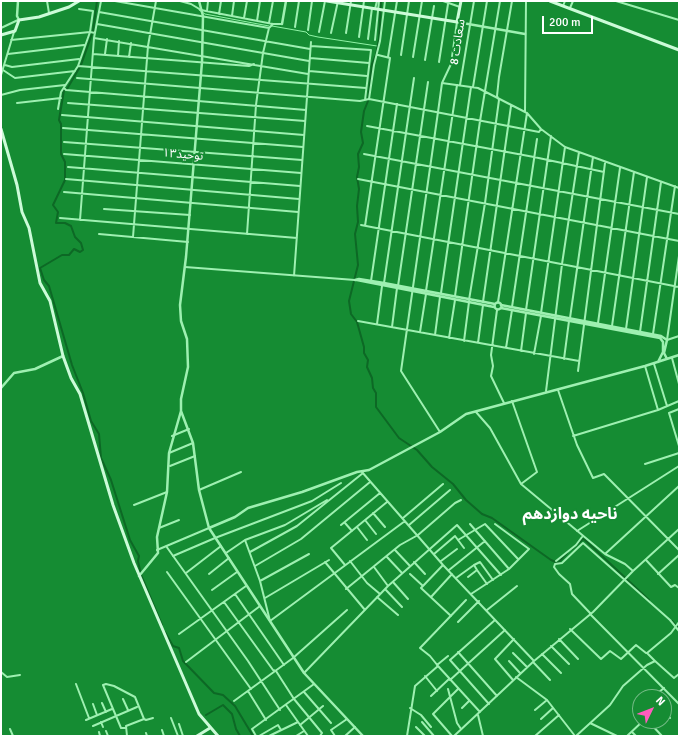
<!DOCTYPE html>
<meta charset="utf-8">
<style>
body{margin:0}
#map{position:relative;width:680px;height:737px;overflow:hidden;background:#158c33;font-family:Signika,sans-serif}
canvas{display:block}
.frame{position:absolute;inset:0;border:2px solid #fff;pointer-events:none}
.north{position:absolute;left:632px;top:689px;width:40px;height:40px;box-sizing:border-box;background:#158c33;border:1px solid #73ba85;border-radius:50%;rotate:47deg;font-size:11px;font-weight:700;line-height:16px;text-align:center;color:#fff}
.north::after{content:'';display:block;margin:auto;width:14px;height:18px;background:#ff5cbe;clip-path:polygon(50% 0,100% 100%,50% 72%,0 100%)}
.scale{position:absolute;left:542px;top:16px;width:51px;height:18px;box-sizing:border-box;border:2px solid #fff;border-top:0;padding-left:5px;font-size:12px;line-height:14px;white-space:nowrap;color:#fff;-webkit-text-stroke:3px #158c33;paint-order:stroke}
</style>
<div id="map">
<canvas width="680" height="737"></canvas>
<div class="frame"></div>
<div class="north">N</div>
<div class="scale">200 m</div>
</div>
<script>
const c = document.querySelector('canvas').getContext('2d');
c.lineJoin = 'round';
const poly = rows => new Path2D(rows.map(r => 'M' + r).join(''));
function stroke(path, color, width, dash) { c.strokeStyle = color; c.lineWidth = width; c.lineCap = dash ? 'butt' : 'round'; c.setLineDash(dash || []); c.stroke(path); }
function write(font, color, halo, rows, align = 'center') {
  c.font = font + ' Signika,"Noto Sans Arabic",sans-serif'; c.lineWidth = 4; c.setLineDash([]); c.textBaseline = 'middle'; c.strokeStyle = halo; c.fillStyle = color; for (const [text, x, y, turn = 0] of rows) {
    c.save(); c.translate(x, y); c.rotate((+turn || 0) * Math.PI / 180); c.textAlign = isNaN(turn) ? turn : align; if (halo) c.strokeText(text, 0, 0); c.fillText(text, 0, 0); c.restore();
  }
}
stroke(poly([
 [199,10,205,14,269,26],
 [272,26,306,32,309,35,318,37,377,46]
]), '#90f3a6', 1);
stroke(poly([
 [97,1,93,31,81,65,67,89,64,90,59,120,61,124,61,154,65,162,65,180,53,205,58,212,56,223,65,223,71,226,75,237,81,243,83,250,80,252,74,249,69,255,62,255,40,268,44,280,49,286,72,365,83,393,91,421,99,434,101,458,111,480,130,540,139,556,138,561,141,575,162,625],
 [381,1,379,39,376,55,372,64,368,101,364,111,361,132,363,143,358,154,359,167,357,177,359,189,357,206,358,222,355,234,358,265,349,301,351,314,357,322,364,347,364,353,368,360,367,367,372,378,373,388,376,393,376,407,399,438,417,450,432,467,453,484,466,500,482,514,492,518,551,560,558,563,567,553],
 [572,549,583,539,585,540,649,600],
 [672,621,679,629],
 [165,632,173,646,179,648,183,661,214,693,223,695,235,706,253,736],
 [206,715,223,705,232,714,236,729,240,736]
]), '#0d6825', 2);
stroke(poly([
 [47,1,49,13],
 [115,1,269,28],
 [180,1,191,4,201,10,273,24,282,24],
 [443,1,460,7],
 [616,1,679,20],
 [563,6,565,1],
 [570,8,573,1],
 [375,9,377,1],
 [207,11,208,1],
 [99,12,310,49],
 [219,14,221,1],
 [232,16,234,1],
 [244,18,247,1],
 [257,21,260,1],
 [269,23,273,1],
 [97,24,309,61],
 [295,27,299,1],
 [1,28,18,20],
 [308,30,312,1],
 [319,32,325,1],
 [331,33,338,1],
 [346,33,351,1],
 [359,37,364,1],
 [94,38,308,74],
 [368,39,372,8],
 [11,40,90,32,93,11,79,9],
 [375,40,379,1],
 [311,46,371,50,365,100],
 [8,54,84,45],
 [93,54,249,66,254,64],
 [105,54,107,39],
 [401,55,409,1],
 [118,56,119,41],
 [129,57,131,43],
 [388,57,397,1],
 [413,57,422,1],
 [310,58,369,63],
 [425,60,434,6],
 [439,62,448,4],
 [5,65,12,67,79,59],
 [78,66,366,88],
 [3,70,15,78,75,71],
 [309,71,367,76],
 [1,75,14,32],
 [77,78,360,101,369,99,539,132,541,129],
 [442,83,478,88,527,113,541,129,565,147,679,188],
 [460,85,474,1],
 [473,87,487,1],
 [64,88,66,90,306,110],
 [1,95,20,90,65,85],
 [369,99,374,65,380,41,385,1],
 [17,103,61,98],
 [68,103,305,121],
 [58,109,61,92,78,66,90,32,95,33],
 [525,112,526,1],
 [62,115,304,135],
 [367,126,534,157,604,172],
 [63,128,303,147],
 [64,142,302,160],
 [64,154,301,173],
 [364,154,679,214],
 [68,167,300,186],
 [66,179,299,199],
 [358,179,679,241],
 [64,192,298,212],
 [104,209,190,215],
 [60,218,297,238],
 [80,220,94,38,101,1],
 [361,225,679,287],
 [365,226,390,58,378,55],
 [99,234,188,242],
 [247,234,256,105,263,53,269,28,273,24],
 [133,237,148,46,156,1],
 [679,256,667,340,679,336],
 [185,267,355,280],
 [294,276,311,42],
 [371,281,397,104],
 [384,283,414,78],
 [398,286,428,82],
 [426,291,457,85],
 [441,293,471,87],
 [455,296,480,121,500,1],
 [469,300,485,203,499,100,497,96,499,77,512,1],
 [483,302,511,106],
 [498,302,527,113],
 [512,307,537,139],
 [497,310,491,355,493,366,491,376,504,403],
 [526,310,551,136],
 [541,313,565,147],
 [570,318,593,157],
 [358,321,579,361],
 [598,323,620,168],
 [377,324,382,286],
 [612,326,634,172],
 [392,327,397,288],
 [626,329,647,177],
 [420,332,426,294],
 [640,332,661,182],
 [653,334,675,186],
 [435,335,440,297],
 [449,338,455,300],
 [464,341,469,302],
 [478,343,483,305],
 [506,348,512,310],
 [521,351,526,313],
 [534,354,541,316],
 [672,358,679,384],
 [564,359,569,321],
 [654,364,667,406],
 [645,366,658,410],
 [578,371,605,163],
 [558,390,577,445,593,478,604,474,679,550],
 [546,391,562,264,579,152],
 [512,401,537,472,521,484],
 [679,409,669,413,679,446],
 [476,412,490,428,521,484,605,554,625,564,633,571],
 [440,432,401,371,438,112,442,83,451,64,457,22],
 [172,436,189,429],
 [573,436,658,410,679,401],
 [169,453,193,443],
 [645,464,679,453],
 [170,466,195,456],
 [362,472,443,565,534,661],
 [199,490,241,472],
 [134,505,167,492],
 [373,513,385,527],
 [403,518,443,484],
 [365,520,376,534],
 [345,523,352,531],
 [470,524,509,569],
 [341,525,380,493],
 [409,525,450,490],
 [357,527,367,540],
 [159,528,179,520],
 [577,531,679,466],
 [245,540,260,581,270,621,405,521],
 [458,540,485,524,518,559],
 [166,546,248,661,280,710],
 [157,550,209,528],
 [395,550,410,566],
 [250,552,297,526,363,473],
 [226,553,245,540,285,525,327,500],
 [434,554,455,536,464,548],
 [605,554,679,486],
 [173,556,215,538,312,501,341,483],
 [387,557,402,573],
 [646,560,671,587,675,585,679,588],
 [350,561,367,583,380,594],
 [441,561,457,549],
 [556,561,576,545,582,537],
 [325,562,365,610],
 [414,562,425,574],
 [345,565,331,548,387,502],
 [443,565,421,588,451,616],
 [474,565,480,562,493,580],
 [255,566,301,539,370,482],
 [374,567,388,586],
 [449,570,485,541],
 [167,572,251,689],
 [186,573,221,546],
 [209,574,229,558],
 [410,574,423,586],
 [658,574,679,555],
 [468,577,477,570,487,584],
 [456,578,474,565,477,570],
 [260,581,309,554],
 [393,582,408,599],
 [346,589,400,545,418,535,455,503,461,500],
 [385,589,402,607],
 [212,590,237,572],
 [235,594,284,665],
 [471,594,509,569,529,549,495,524],
 [377,597,398,615],
 [431,597,452,574],
 [265,598,329,560],
 [466,600,420,648,430,656,438,666,480,712],
 [224,602,273,670,276,671,294,699,322,733,320,736],
 [487,610,517,586],
 [590,614,679,704],
 [591,614,572,594,570,584,559,574,554,567,555,564,562,563,583,543,670,620,679,631],
 [458,622,479,601],
 [570,629,601,659,610,651,621,659,636,645,646,653],
 [179,634,246,586],
 [559,639,578,659],
 [551,646,569,664],
 [458,652,497,696],
 [513,653,527,667],
 [542,654,561,673],
 [509,661,520,673],
 [655,661,674,678,679,674],
 [186,662,260,606],
 [533,662,550,680],
 [437,665,448,656],
 [1,672,7,677,20,675],
 [304,673,388,586,457,525,501,575],
 [425,676,437,691],
 [516,677,547,700,575,736],
 [450,680,505,630],
 [513,680,495,659,514,639],
 [76,684,89,718],
 [448,689,457,723,461,729],
 [248,691,266,720],
 [304,692,331,723],
 [431,696,449,679],
 [653,697,664,688],
 [123,699,128,710],
 [234,701,293,658,347,610],
 [102,703,106,712],
 [93,704,97,715],
 [489,704,450,660,495,620],
 [286,705,308,736],
 [410,708,421,715,431,727],
 [462,708,469,701],
 [535,710,547,700],
 [664,712,670,718],
 [478,715,483,736],
 [171,718,178,736],
 [144,719,146,720,153,718],
 [541,719,553,708],
 [86,720,112,709],
 [648,721,662,736],
 [101,722,103,727],
 [422,722,434,736],
 [590,723,617,736],
 [179,724,183,736],
 [300,725,323,706],
 [93,726,137,707],
 [416,727,425,736],
 [125,728,121,728,103,685,106,684,114,686,135,697,144,719,126,726,127,736],
 [10,729,13,736],
 [162,730,164,736],
 [106,731,108,736],
 [99,732,100,736],
 [632,732,636,736],
 [146,733,147,736],
 [256,736,252,729,314,684],
 [259,736,278,725,281,730],
 [269,736,298,722],
 [296,736,304,731],
 [335,736,331,730,347,719],
 [345,736,355,727],
 [407,736,415,686,438,666],
 [452,736,433,714,458,689],
 [454,736,534,661,593,612,633,571,679,529],
 [535,736,559,715],
 [576,736,610,705,623,686,647,665,655,661,647,653,671,633,679,622],
 [627,736,643,721]
]), '#9ef0b1', 2);
stroke(poly([
 [18,1,17,16,19,20],
 [199,1,203,16,202,62,186,257,180,305,181,321,187,339,188,367,181,399,181,411,193,443,199,490,209,528,304,673,363,736],
 [457,22,525,34],
 [282,24,286,1],
 [355,280,359,279,384,283,495,304],
 [357,280,494,307],
 '494.5 306a3.5 3.5 0 1 1 7 0a3.5 3.5 0 1 1-7 0Z',
 [501,305,661,336,667,340,664,353,667,359],
 [501,308,660,338,663,342,663,352,658,362],
 [1,388,14,373,35,369,63,356],
 [209,528,235,517,248,508,302,492,357,472,369,470,440,432,466,414,645,366,679,355],
 [139,576,158,553,157,537,167,492,169,453,181,411]
]), '#9ef0b1', 2.5);
stroke(poly([
 [327,1,457,22,461,1],
 [550,1,679,50],
 [1,35,15,31,19,20,39,17,69,7,79,1],
 [1,129,17,185,22,212,29,228,40,283,50,301,63,356,71,378,80,394,113,505,134,563,199,714,218,736],
 [197,736,210,728]
]), '#ccfbd8', 3);
write('12px', '#fff', '#158c33', [
 ["سعادت 8",458,42,-81],
 ["توحید۱۳",183,155,5]
]);
write('bold 16px', '#fff', '#158c33', [
 ["ناحیه دوازدهم",570,515]
]);
</script>
